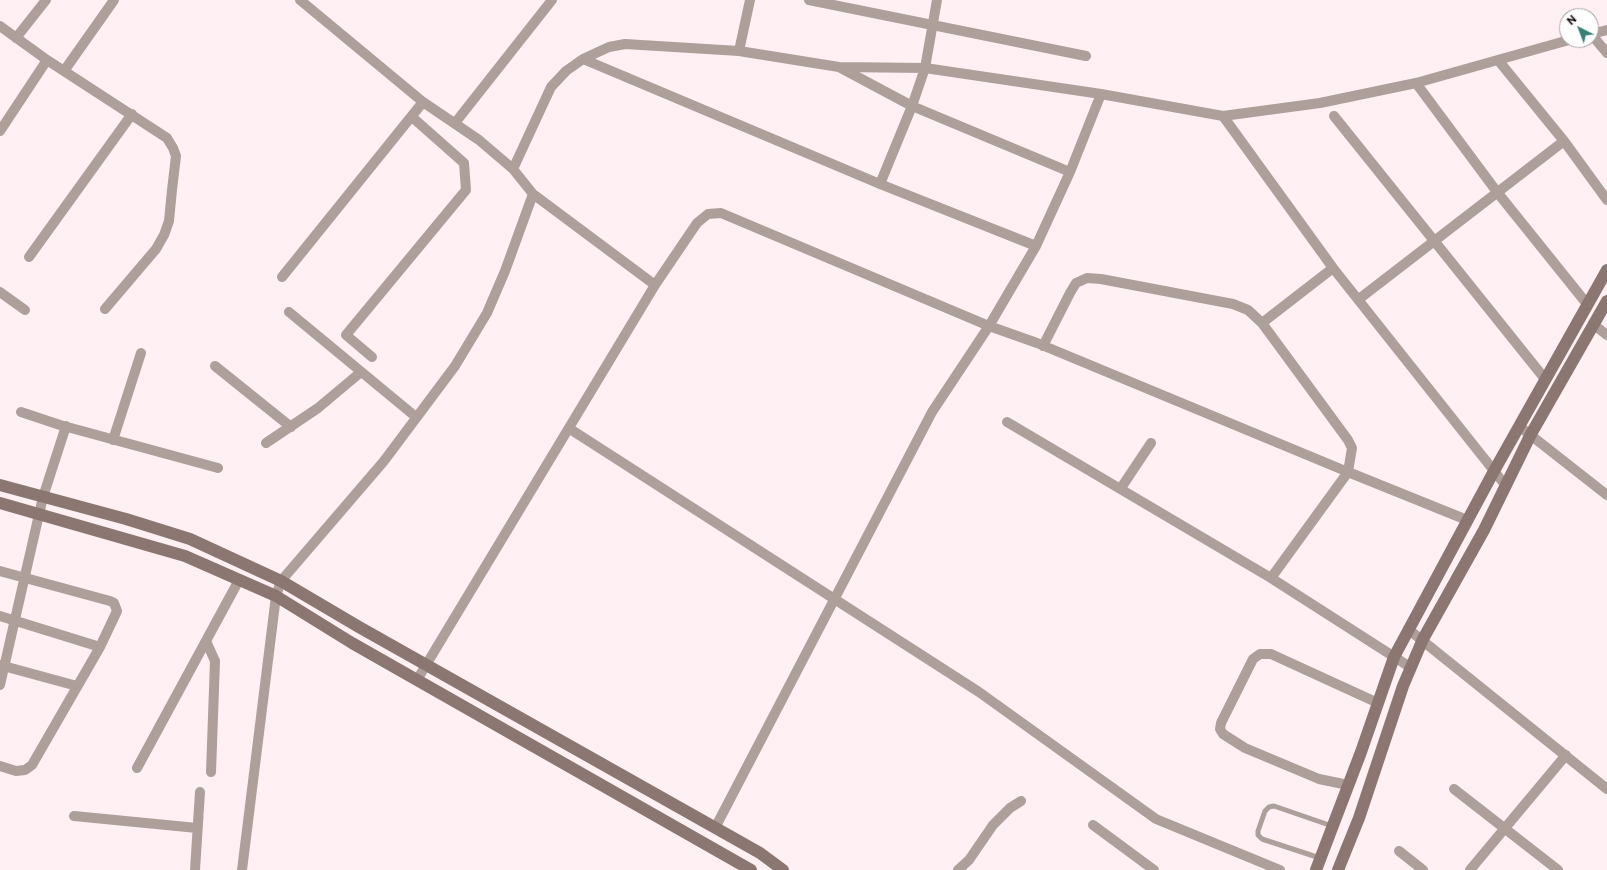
<!DOCTYPE html>
<style>
body{margin:0}
#map{position:relative;width:1607px;height:870px;overflow:hidden;background:#fff0f4;font-family:Commissioner,sans-serif}
canvas{display:block}
.north{position:absolute;left:1559px;top:8px;width:40px;height:40px;box-sizing:border-box;background:#fff;border:1px solid #a29e9f;border-radius:50%;rotate:318deg;font-size:11px;font-weight:700;line-height:16px;text-align:center;color:#170c10}
.north::after{content:'';display:block;margin:auto;width:14px;height:18px;background:#3a7f75;clip-path:polygon(50% 0,100% 100%,50% 72%,0 100%)}
</style>
<div id="map">
<canvas width="1607" height="870"></canvas>
<div class="north">N</div>
</div>
<script>
const c = document.querySelector('canvas').getContext('2d');
c.lineJoin = 'round';
const poly = rows => new Path2D(rows.map(r => 'M' + r).join(''));
function stroke(path, color, width, dash) { c.strokeStyle = color; c.lineWidth = width; c.lineCap = dash ? 'butt' : 'round'; c.setLineDash(dash || []); c.stroke(path); }
stroke(poly([
 [1320,858,1262,839,1258,835,1258,831,1265,811,1269,807,1274,806,1332,826]
]), '#ae9f9b', 5);
stroke(poly([
 [300,0,423,102,479,140,513,169,533,194,655,285,417,680],
 [809,0,1086,56],
 [937,0,925,68,1101,94,1223,116,1320,103,1416,83,1569,40],
 [0,26,47,60,167,138,173,148,176,156,172,190,169,221,164,235,156,249,105,309],
 [1591,34,1607,53],
 [1591,34,1607,30],
 [16,38,46,0],
 [739,51,839,67,925,68,912,106,839,67],
 [583,59,609,47,625,44,739,51,750,0],
 [64,71,114,0],
 [1416,83,1497,192,1587,304],
 [1223,116,1333,268,1506,486],
 [1334,116,1545,379],
 [455,123,552,0],
 [0,131,47,60],
 [1564,141,1607,200],
 [513,169,551,87,566,71,583,59,880,184,1036,246],
 [880,184,912,106,1070,172],
 [29,257,132,114],
 [282,277,423,102],
 [655,285,697,223,708,214,721,213,989,326,1037,343,1348,472,1271,578],
 [0,292,25,310],
 [1359,299,1564,141,1498,60],
 [289,312,416,417],
 [1262,323,1333,268],
 [1593,324,1607,335],
 [1043,346,1070,293,1076,283,1087,278,1101,279,1233,304,1248,310,1262,323,1348,440,1352,448,1348,472,1467,520],
 [372,357,346,335,466,190,464,163,412,117],
 [215,366,291,427],
 [21,412,60,425,218,468],
 [1007,422,1271,578,1410,667],
 [1519,426,1607,495],
 [570,429,979,692,1156,819,1280,870],
 [113,440,141,353],
 [266,443,318,408,361,372],
 [1121,488,1151,443],
 [0,571,110,601,114,603,117,611,100,647,32,765,25,770,16,771,0,766],
 [0,616,100,647],
 [1408,629,1607,789],
 [206,641,215,661,211,772],
 [0,665,77,686],
 [0,685,43,497,66,426],
 [137,768,239,580],
 [1348,785,1319,779,1245,748,1223,734,1220,729,1221,723,1253,659,1260,654,1271,654,1378,703],
 [1454,789,1558,870],
 [74,816,197,828],
 [1093,825,1154,870],
 [715,828,932,412,989,326,1036,246,1070,172,1101,94],
 [1399,851,1423,870],
 [195,870,200,792],
 [242,870,276,596,281,581,384,461,455,366,487,313,505,271,533,194],
 [958,870,969,860,993,825,1010,808,1021,801],
 [1470,870,1566,755]
]), '#ae9f9b', 10);
stroke(poly([
 [0,485,126,519,190,539,281,581,359,627,760,853,783,870],
 [0,503,185,556,276,596,352,643,751,870],
 [1316,870,1361,752,1394,657,1494,471,1607,270],
 [1338,870,1359,818,1403,686,1423,639,1484,530,1531,434,1607,301]
]), '#8c7671', 12);
</script>
